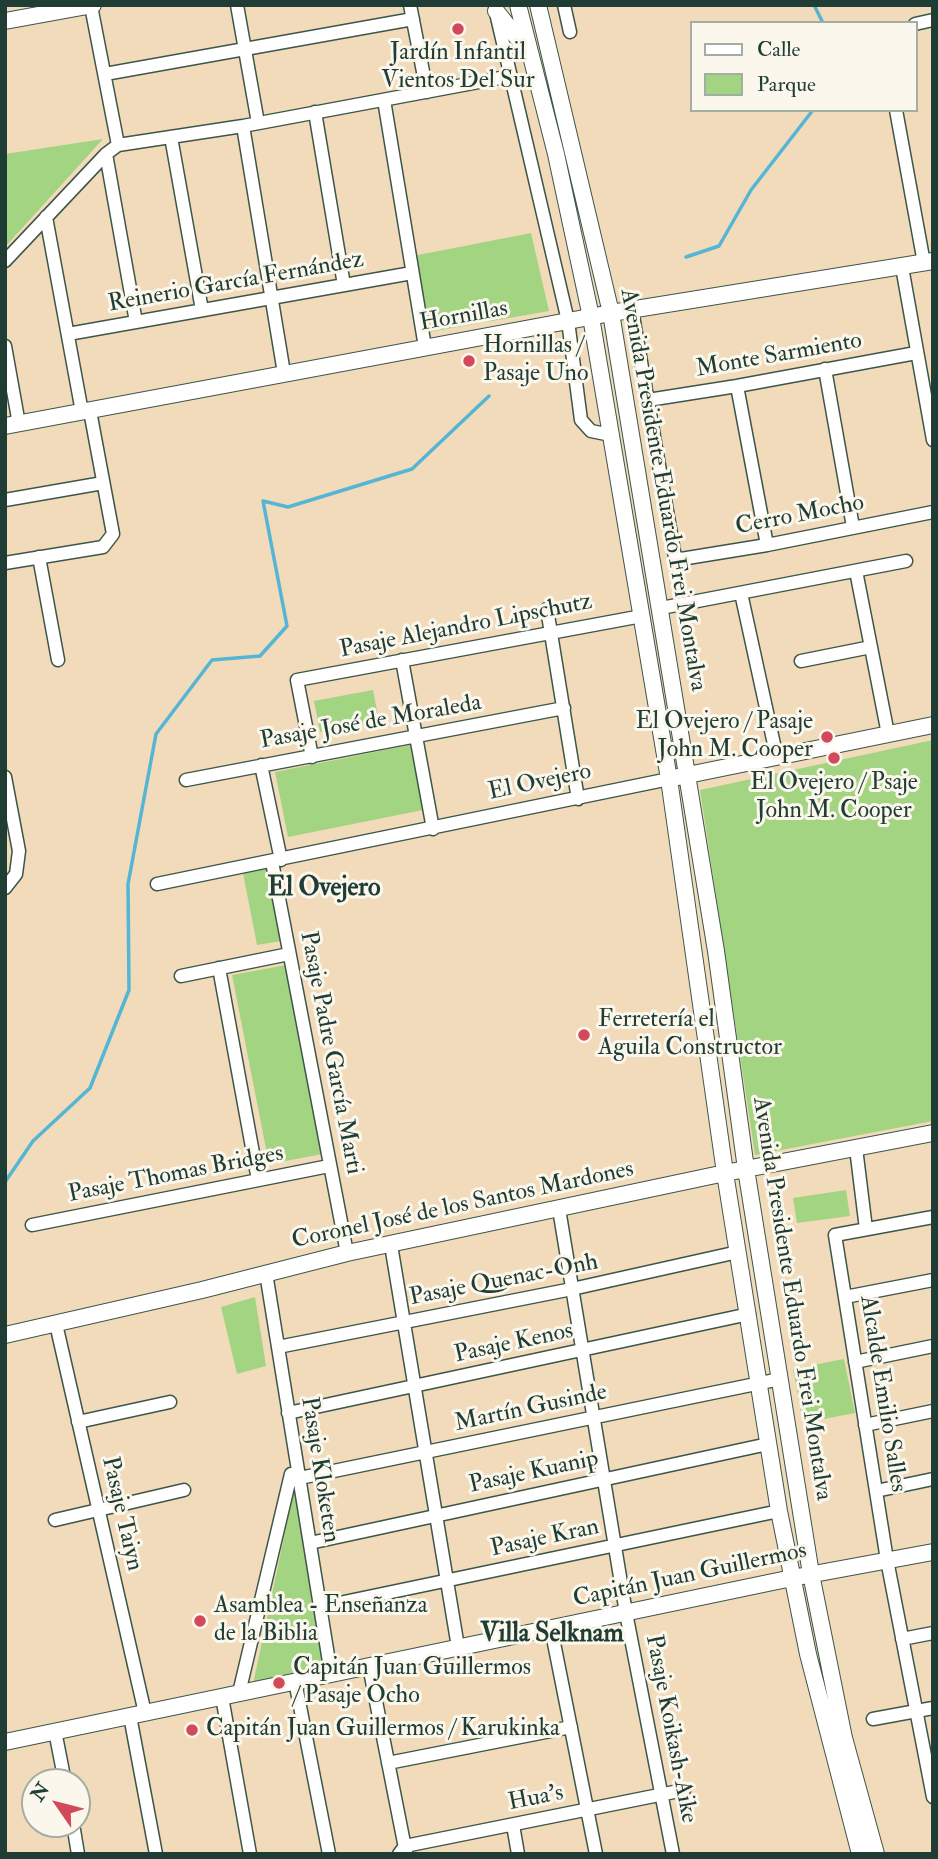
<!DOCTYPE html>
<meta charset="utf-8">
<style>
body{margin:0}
#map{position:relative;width:938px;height:1859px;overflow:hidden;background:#f1dbbb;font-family:"IM FELL Double Pica",serif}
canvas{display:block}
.frame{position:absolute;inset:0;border:7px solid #1f3d34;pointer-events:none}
.legend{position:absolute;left:690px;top:21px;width:228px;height:91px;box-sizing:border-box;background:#fbf7ec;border:2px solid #a3ada2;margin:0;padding:9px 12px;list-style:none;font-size:21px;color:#1f3d34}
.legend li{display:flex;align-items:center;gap:14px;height:35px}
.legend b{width:35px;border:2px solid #a3ada2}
.north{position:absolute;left:21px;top:1768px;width:70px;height:70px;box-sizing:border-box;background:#fbf7ec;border:2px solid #a3ada2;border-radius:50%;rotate:305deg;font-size:19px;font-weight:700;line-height:28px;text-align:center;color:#1f3d34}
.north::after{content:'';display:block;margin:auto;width:24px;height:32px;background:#d1495b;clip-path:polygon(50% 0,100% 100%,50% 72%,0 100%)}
</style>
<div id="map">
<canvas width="938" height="1859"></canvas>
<div class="frame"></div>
<ul class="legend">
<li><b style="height:9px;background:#fff"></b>Calle</li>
<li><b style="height:19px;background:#a3d482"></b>Parque</li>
</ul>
<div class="north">N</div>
</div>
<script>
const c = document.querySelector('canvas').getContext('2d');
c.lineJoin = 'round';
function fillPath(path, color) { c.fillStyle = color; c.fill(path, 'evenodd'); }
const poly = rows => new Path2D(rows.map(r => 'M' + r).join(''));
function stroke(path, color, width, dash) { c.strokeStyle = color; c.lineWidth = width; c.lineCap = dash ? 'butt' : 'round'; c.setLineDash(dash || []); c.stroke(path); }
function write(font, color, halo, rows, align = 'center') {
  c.font = font + ' "IM FELL Double Pica",serif'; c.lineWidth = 6; c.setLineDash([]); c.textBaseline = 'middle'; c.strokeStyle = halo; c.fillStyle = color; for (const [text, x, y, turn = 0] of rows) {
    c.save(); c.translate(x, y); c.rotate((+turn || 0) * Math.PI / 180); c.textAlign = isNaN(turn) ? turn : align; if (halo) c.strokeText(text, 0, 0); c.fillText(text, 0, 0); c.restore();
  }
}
fillPath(poly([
 [103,139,5,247,5,154],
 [531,233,549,311,429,332,413,256],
 [373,690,379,721,320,732,314,701],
 [933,740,933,1121,755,1155,700,790],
 [410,745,423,810,288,837,275,772],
 [268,868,281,941,257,945,243,873],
 [286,965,323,1154,269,1164,232,975],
 [846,1190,850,1216,797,1223,793,1198],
 [255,1297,266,1366,237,1374,221,1307],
 [844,1359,855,1413,803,1423,793,1369],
 [295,1485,328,1676,252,1689]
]), '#a3d482');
stroke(poly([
 [814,5,823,23],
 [686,257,719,246,751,190,813,110],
 [5,1182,33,1141,90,1088,129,990,128,884,156,734,212,660,260,656,287,626,263,501,288,507,412,469,489,396]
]), '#55b5d4', 3.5);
const street = poly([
 [237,5,258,123],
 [410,5,427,92],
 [564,5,570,32],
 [91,6,118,145],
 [496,13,568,321,581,420,591,431,611,435],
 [915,24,933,20],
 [105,74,413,19],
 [384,100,425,347],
 [896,110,924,263],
 [315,112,344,285],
 [243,126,284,373],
 [171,137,202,310],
 [106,154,136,322],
 [46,217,82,412],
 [5,261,106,154,118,145,243,126,511,76],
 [902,267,933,440],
 [632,310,675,557,681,559,767,545,933,512],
 [68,334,412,273],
 [5,346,19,424],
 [825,369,853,527],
 [737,386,767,545],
 [648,400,737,386,916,353],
 [5,500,103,483],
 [39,557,58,660],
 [5,563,103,547,113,534,90,411],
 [856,571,888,734],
 [741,593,777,758],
 [661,608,906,561],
 [547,609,578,799],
 [402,660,433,829],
 [801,661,871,647],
 [312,757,297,680,642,616],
 [261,765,281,860],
 [5,777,19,851,16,874,5,888],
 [186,780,564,708],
 [272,862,347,1253],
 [157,884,669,779],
 [219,968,258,1180],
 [181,976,289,954],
 [856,1148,866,1229],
 [559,1209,626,1613,673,1854],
 [933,1217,835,1235,887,1560,933,1797],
 [32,1225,329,1166],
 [391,1245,458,1647],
 [266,1273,331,1674],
 [845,1297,933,1280],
 [56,1324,145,1713],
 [278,1347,572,1289,738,1252],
 [855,1362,933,1346],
 [288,1413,749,1314],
 [78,1422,170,1402],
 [865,1425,933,1411],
 [290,1480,780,1379],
 [876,1491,933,1479],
 [55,1520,184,1490],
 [310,1543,768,1444],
 [320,1607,779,1511],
 [551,1628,596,1854],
 [902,1639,933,1633],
 [369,1666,406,1853],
 [295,1681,329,1854],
 [239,1693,291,1474],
 [222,1697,250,1854],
 [130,1716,156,1854],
 [873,1719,933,1708],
 [55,1731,65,1782],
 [388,1763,571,1727],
 [73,1824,78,1854],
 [513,1825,518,1854],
 [399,1854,405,1846,684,1790]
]);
const secondary = poly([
 [518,5,556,154,591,317,669,779,725,1173,779,1511,808,1654,860,1854],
 [538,5,611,313,716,951,746,1169,811,1574,844,1738,876,1854],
 [496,11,527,50],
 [5,21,93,5],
 [5,426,611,313,933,261],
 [678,777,933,725],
 [5,1335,202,1290,347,1253,725,1173,933,1133],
 [5,1742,792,1578,933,1552]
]);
stroke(street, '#3e5548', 15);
stroke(secondary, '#3e5548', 18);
stroke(street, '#fff', 12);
stroke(secondary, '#fff', 16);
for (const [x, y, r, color] of [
 [458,29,7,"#d1495b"],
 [469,361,7,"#d1495b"],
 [827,737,7,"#d1495b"],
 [834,758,7,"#d1495b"],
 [584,1035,7,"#d1495b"],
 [200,1621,7,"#d1495b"],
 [279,1683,7,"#d1495b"],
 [192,1730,7,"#d1495b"]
]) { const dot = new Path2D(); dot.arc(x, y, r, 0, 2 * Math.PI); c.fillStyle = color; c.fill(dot); stroke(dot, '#fbf7ec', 2.5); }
write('24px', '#1f3d34', '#fbf7ec', [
 ["Jardín Infantil",458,54,"center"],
 ["Vientos Del Sur",458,82,"center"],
 ["Hornillas /",483,347],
 ["Pasaje Uno",483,375],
 ["El Ovejero / Pasaje",813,723,"right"],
 ["John M. Cooper",813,751,"right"],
 ["El Ovejero / Psaje",834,784,"center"],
 ["John M. Cooper",834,812,"center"],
 ["Ferretería el",598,1021],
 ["Aguila Constructor",598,1049],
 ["Asamblea - Enseñanza",214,1607],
 ["de la Biblia",214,1635],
 ["Capitán Juan Guillermos",293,1669],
 ["/ Pasaje Ocho",293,1697],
 ["Capitán Juan Guillermos / Karukinka",206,1730]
], 'left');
write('24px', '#1f3d34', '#fbf7ec', [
 ["Reinerio García Fernández",236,283,-10],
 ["Hornillas",464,317,-10],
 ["Monte Sarmiento",779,356,-10],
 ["Avenida Presidente Eduardo Frei Montalva",662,490,80],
 ["Cerro Mocho",800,516,-11],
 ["Pasaje Alejandro Lipschutz",466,627,-11],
 ["Pasaje José de Moraleda",371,723,-10],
 ["El Ovejero",540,783,-12],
 ["Pasaje Padre García Marti",330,1053,79],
 ["Pasaje Thomas Bridges",176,1175,-11],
 ["Coronel José de los Santos Mardones",463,1206,-12],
 ["Pasaje Quenac-Onh",504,1281,-11],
 ["Avenida Presidente Eduardo Frei Montalva",791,1299,81],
 ["Pasaje Kenos",514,1344,-12],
 ["Alcalde Emilio Salles",882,1394,81],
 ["Martín Gusinde",531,1409,-12],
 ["Pasaje Kloketen",319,1470,81],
 ["Pasaje Kuanip",534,1473,-12],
 ["Pasaje Taiyn",121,1514,77],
 ["Pasaje Kran",545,1539,-12],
 ["Capitán Juan Guillermos",690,1576,-12],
 ["Pasaje Koikash-Aike",670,1729,79],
 ["Hua's",536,1799,-11]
]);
write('bold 26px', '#1f3d34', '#fbf7ec', [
 ["El Ovejero",324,889],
 ["Villa Selknam",552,1635]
]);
</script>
